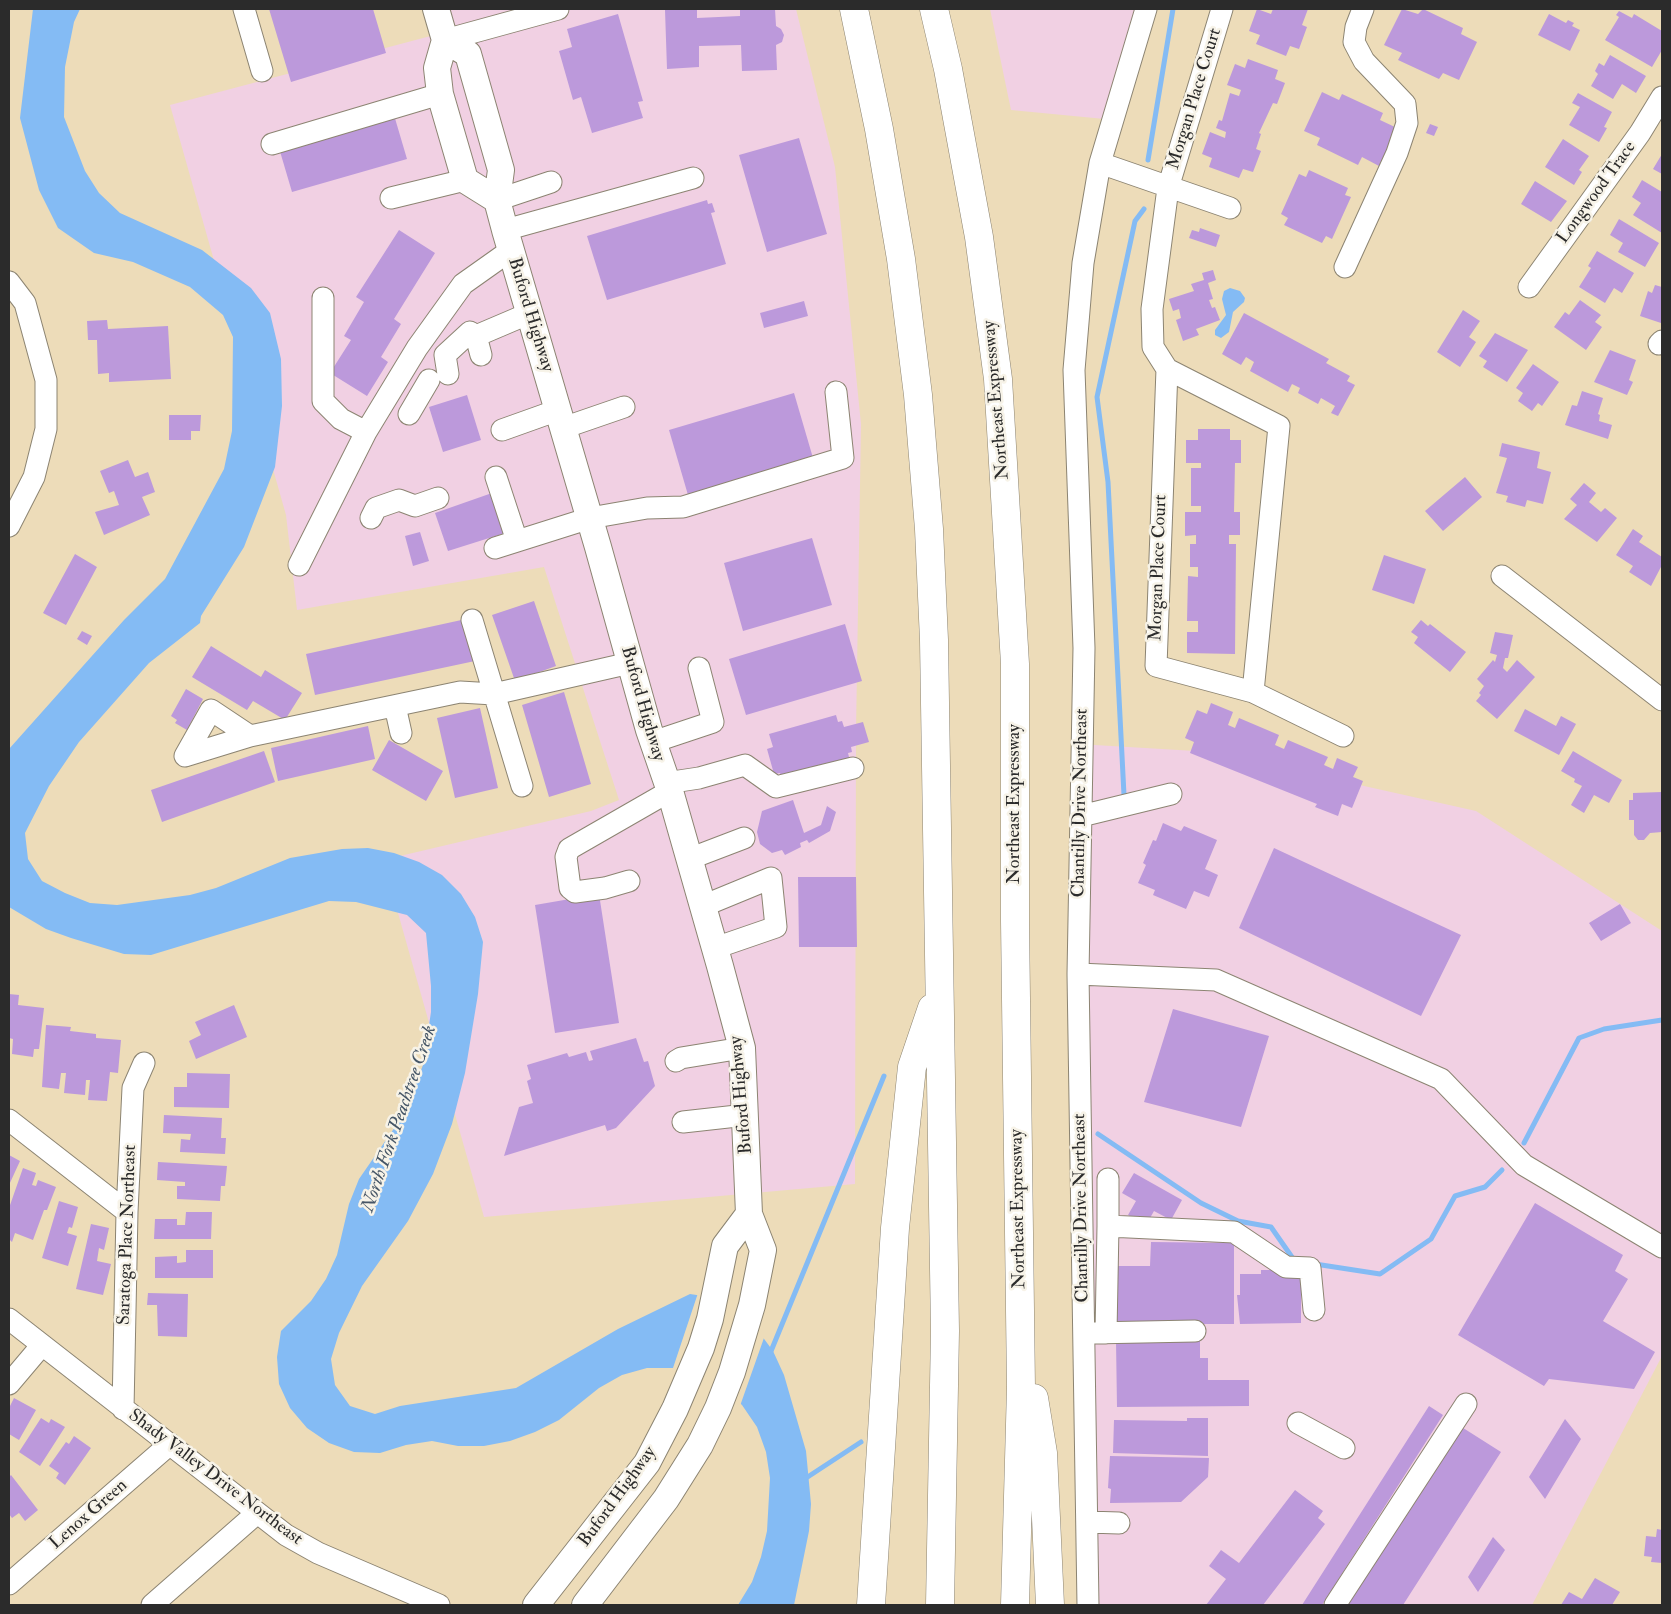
<!DOCTYPE html>
<style>
body{margin:0}
#map{position:relative;width:1671px;height:1614px;overflow:hidden;background:#eddcb9;font-family:"IM FELL Double Pica",serif}
canvas{display:block}
.frame{position:absolute;inset:0;border:10px solid #2b2b2b;pointer-events:none}
</style>
<div id="map">
<canvas width="1671" height="1614"></canvas>
<div class="frame"></div>
</div>
<script>
const c = document.querySelector('canvas').getContext('2d');
c.lineJoin = 'round';
function fillPath(path, color) { c.fillStyle = color; c.fill(path, 'evenodd'); }
const poly = rows => new Path2D(rows.map(r => 'M' + r).join(''));
function stroke(path, color, width, dash) { c.strokeStyle = color; c.lineWidth = width; c.lineCap = dash ? 'butt' : 'round'; c.setLineDash(dash || []); c.stroke(path); }
function write(font, color, halo, rows, align = 'center') {
  c.font = font + ' "IM FELL Double Pica",serif'; c.lineWidth = 5; c.setLineDash([]); c.textBaseline = 'middle'; c.strokeStyle = halo; c.fillStyle = color; for (const [text, x, y, turn = 0] of rows) {
    c.save(); c.translate(x, y); c.rotate((+turn || 0) * Math.PI / 180); c.textAlign = isNaN(turn) ? turn : align; if (halo) c.strokeText(text, 0, 0); c.fillText(text, 0, 0); c.restore();
  }
}
fillPath(poly([
 [435,9,796,9,835,167,861,424,856,731,855,1184,484,1217,383,860,591,811,619,800,544,567,297,610,286,515,170,105,442,33],
 [990,9,1149,9,1115,120,1011,110],
 [1078,744,1212,752,1476,811,1662,931,1662,1356,1532,1605,1077,1605,1089,1105]
]), '#f1d0e3');
fillPath(poly([
 [33,9,80,9,74,22,65,67,64,117,85,171,99,193,120,213,202,250,251,288,270,313,281,359,282,406,275,467,244,547,201,616,200,623,149,663,79,742,49,786,25,833,28,859,42,881,65,893,90,903,117,905,190,895,216,888,290,858,342,849,368,848,394,853,419,862,442,875,461,894,475,917,483,942,478,994,465,1073,452,1124,433,1174,408,1221,362,1286,339,1333,331,1359,335,1385,350,1406,375,1414,400,1406,516,1388,618,1329,690,1294,716,1298,756,1328,773,1351,784,1375,806,1451,811,1504,809,1531,794,1605,738,1605,752,1582,761,1557,767,1531,770,1478,766,1452,757,1427,742,1405,723,1387,699,1374,674,1368,647,1368,622,1375,599,1388,559,1420,535,1432,510,1441,484,1446,458,1446,432,1441,406,1445,380,1453,354,1452,329,1443,307,1428,290,1408,279,1384,277,1357,281,1331,311,1301,326,1279,337,1255,349,1204,359,1179,404,1114,423,1065,431,1012,431,986,426,933,407,915,356,902,329,901,151,955,124,954,71,938,46,929,9,907,9,749,124,620,165,579,224,469,232,431,233,337,223,315,190,287,133,262,94,253,58,228,39,190,20,118],
 [1230,288,1240,291,1245,298,1244,302,1233,312,1229,332,1221,338,1215,335,1215,330,1226,315,1222,299,1224,291]
]), '#84bbf4');
fillPath(poly([
 [698,1293,717,1295,740,1309,765,1335,740,1406,721,1389,699,1377,672,1371]
]), '#eddcb9');
stroke(poly([
 [1148,160,1173,9],
 [1124,795,1108,482,1097,397,1135,221,1144,209],
 [1098,1134,1201,1203,1238,1221,1271,1227,1294,1260],
 [1524,1143,1579,1038,1604,1029,1662,1020],
 [1315,1264,1380,1274,1431,1239,1455,1196,1485,1187,1502,1170],
 [769,1356,884,1076],
 [803,1480,861,1442]
]), '#84bbf4', 5);
fillPath(poly([
 [269,9,373,9,386,53,291,82],
 [697,9,697,18,740,16,740,9,775,9,776,26,781,29,784,35,782,42,776,45,777,70,742,71,741,45,699,46,699,67,667,69,665,10],
 [1257,9,1271,14,1273,9,1308,9,1302,25,1307,27,1299,49,1290,46,1286,56,1256,44,1260,35,1249,31],
 [1402,9,1418,14,1423,9,1463,28,1461,34,1477,42,1459,80,1443,73,1439,79,1398,60,1402,53,1384,45],
 [1619,11,1632,18,1634,14,1662,31,1662,50,1652,67,1605,40,1619,17,1616,15],
 [618,14,643,101,638,102,643,118,592,133,581,97,573,100,559,51,572,47,567,29],
 [1549,14,1566,23,1568,20,1574,23,1572,26,1580,30,1570,51,1538,35],
 [1610,55,1646,76,1636,93,1622,84,1613,99,1591,86,1598,74,1595,71,1599,63,1604,66],
 [1248,59,1278,70,1275,79,1285,83,1277,104,1273,103,1259,133,1261,134,1256,149,1261,151,1253,172,1243,169,1239,178,1209,167,1212,158,1202,154,1210,132,1225,138,1226,132,1216,128,1219,120,1222,121,1230,93,1239,96,1241,90,1227,85,1235,64,1245,68],
 [1322,92,1339,100,1342,94,1383,113,1380,120,1397,128,1379,166,1362,157,1358,165,1317,145,1320,138,1304,131],
 [1578,93,1612,112,1604,127,1607,128,1599,142,1569,125,1580,107,1572,103],
 [394,115,407,159,292,192,279,148],
 [1430,124,1438,127,1434,136,1426,133],
 [799,138,827,234,767,252,739,155],
 [1563,139,1589,156,1579,170,1582,172,1574,185,1545,167],
 [1662,154,1662,174,1653,169],
 [1309,170,1348,188,1345,195,1351,197,1332,239,1326,236,1322,243,1284,225,1288,218,1281,214,1299,174,1306,177],
 [1642,180,1662,192,1662,233,1633,215,1641,203,1632,197],
 [1535,181,1567,201,1551,222,1521,204],
 [707,200,708,204,712,203,715,212,711,213,726,264,607,300,587,236],
 [1619,219,1659,243,1645,267,1618,252,1623,243,1610,235],
 [1200,228,1220,235,1216,247,1189,238,1192,230,1199,232],
 [399,230,435,253,394,319,401,324,381,357,388,362,367,396,330,373,351,340,344,336,364,302,356,297],
 [1597,251,1634,273,1622,293,1614,288,1605,303,1579,287,1591,268,1588,266],
 [1213,270,1216,280,1208,283,1213,299,1209,300,1212,308,1215,307,1220,320,1196,329,1199,335,1183,341,1176,320,1181,318,1179,309,1173,311,1169,299,1194,291,1191,284,1204,280,1202,273],
 [1655,285,1662,287,1661,323,1640,316,1648,291,1652,293],
 [1580,300,1601,315,1595,322,1602,327,1586,350,1554,327,1565,312,1569,315],
 [804,301,808,316,764,328,760,313],
 [1463,310,1480,321,1469,337,1476,342,1460,367,1437,352],
 [1244,313,1329,359,1326,363,1350,376,1347,381,1355,385,1338,416,1331,413,1335,406,1321,398,1318,404,1298,393,1300,388,1292,384,1288,392,1250,371,1254,362,1246,357,1241,365,1222,354],
 [107,320,108,329,168,326,171,379,109,382,109,373,98,374,97,340,88,340,87,321],
 [1495,333,1528,350,1507,382,1483,367,1487,361,1479,356],
 [1610,350,1636,360,1629,380,1633,382,1627,395,1594,382],
 [1533,364,1559,382,1542,406,1538,403,1532,411,1518,401,1523,393,1516,388],
 [1582,391,1603,398,1598,414,1600,415,1599,421,1612,425,1608,439,1565,425,1572,405,1577,406],
 [794,393,813,458,688,495,669,430],
 [467,395,481,440,443,452,429,407],
 [169,415,201,415,200,431,191,431,191,440,169,440],
 [1198,429,1230,429,1230,440,1241,440,1241,463,1235,463,1234,512,1240,512,1240,535,1229,535,1229,544,1236,544,1235,654,1187,653,1187,632,1198,632,1198,621,1187,621,1188,576,1198,577,1198,567,1190,567,1190,544,1196,544,1196,535,1185,536,1185,512,1201,512,1201,506,1191,506,1191,468,1201,468,1201,463,1186,463,1186,440,1198,440],
 [1502,443,1540,452,1537,468,1551,472,1543,504,1527,500,1525,507,1506,502,1508,496,1496,493,1507,458,1499,456],
 [128,460,135,477,148,472,155,492,142,497,150,515,104,535,95,512,119,505,114,491,109,493,100,471],
 [1465,477,1482,497,1443,531,1425,511],
 [1584,483,1596,493,1589,502,1601,512,1605,508,1617,518,1597,542,1564,519,1577,505,1570,499],
 [492,493,505,533,448,551,435,513],
 [1633,529,1643,536,1639,542,1662,557,1662,565,1651,586,1629,572,1633,566,1616,555],
 [420,532,429,561,413,566,405,536],
 [812,538,832,605,743,631,724,563],
 [75,554,97,567,66,625,43,613],
 [1384,555,1426,569,1414,604,1372,590],
 [534,601,556,666,515,681,492,615],
 [466,619,475,661,315,695,306,654],
 [1421,620,1428,626,1430,624,1466,652,1450,672,1414,643,1418,637,1411,632],
 [845,624,862,681,746,715,729,659],
 [82,631,92,636,87,645,77,639],
 [1495,632,1513,635,1508,658,1505,658,1503,668,1507,672,1517,660,1535,677,1497,719,1476,701,1481,695,1479,693,1484,686,1477,679,1493,660,1495,662,1497,655,1490,653],
 [211,646,261,677,265,670,302,693,285,720,253,701,247,710,192,677],
 [186,689,203,699,187,730,175,723,177,720,171,716],
 [564,692,591,784,549,797,522,705],
 [1211,703,1233,712,1228,725,1235,728,1239,718,1279,735,1275,745,1284,749,1288,740,1328,757,1324,765,1333,769,1337,758,1358,767,1353,777,1363,781,1352,808,1342,804,1338,816,1315,807,1317,804,1190,753,1194,742,1185,738,1197,710,1207,714],
 [480,708,498,788,455,798,437,718],
 [1525,709,1556,726,1561,716,1576,724,1559,755,1514,731],
 [836,715,838,722,842,721,844,727,863,722,869,742,851,747,852,752,848,753,850,761,782,780,780,773,774,774,767,749,773,747,769,734],
 [368,726,375,759,278,781,271,748],
 [389,740,443,771,426,801,372,770],
 [264,751,275,782,162,822,151,790],
 [1573,751,1622,780,1609,803,1594,795,1584,813,1571,805,1582,786,1574,782,1575,779,1561,771],
 [1662,792,1662,832,1650,833,1644,840,1638,840,1634,835,1634,820,1629,820,1629,800,1633,800,1633,793],
 [793,800,804,833,821,825,827,806,836,812,830,831,809,843,807,840,800,843,801,847,785,855,782,850,772,853,760,844,757,832,762,811],
 [1163,823,1181,831,1184,826,1217,840,1205,869,1218,875,1209,897,1194,891,1186,909,1153,895,1155,890,1138,883,1146,865,1143,863,1153,840,1156,841],
 [1274,848,1461,935,1421,1016,1239,928],
 [798,877,856,877,857,947,799,947],
 [599,894,619,1023,555,1033,535,905],
 [1620,904,1631,923,1601,941,1589,923],
 [9,994,19,995,18,1005,44,1008,39,1049,34,1049,33,1057,12,1054,13,1039,9,1038],
 [234,1005,247,1037,196,1059,189,1041,201,1035,195,1022],
 [1173,1009,1269,1036,1241,1127,1144,1102],
 [46,1025,71,1027,70,1031,96,1034,96,1038,121,1040,118,1073,110,1072,107,1101,88,1100,90,1080,86,1080,85,1095,64,1093,66,1073,61,1073,59,1089,42,1087],
 [636,1038,644,1062,648,1061,655,1086,616,1128,607,1131,605,1125,504,1156,519,1107,533,1103,527,1081,531,1079,527,1065,567,1053,569,1057,586,1052,589,1061,593,1060,590,1051],
 [187,1073,230,1074,229,1108,174,1107,174,1087,187,1087],
 [164,1115,222,1118,221,1138,226,1138,225,1154,180,1152,181,1139,190,1140,191,1134,163,1133],
 [9,1155,20,1161,9,1185],
 [158,1162,227,1166,225,1186,221,1186,220,1201,177,1199,177,1186,185,1186,185,1182,157,1180],
 [23,1168,36,1173,32,1185,36,1186,38,1180,56,1187,47,1210,44,1210,33,1240,15,1233,12,1242,9,1239,9,1208],
 [1134,1173,1182,1200,1171,1220,1154,1211,1146,1225,1128,1215,1136,1201,1122,1193],
 [59,1201,78,1207,72,1228,69,1227,67,1233,77,1236,68,1266,42,1258],
 [1535,1203,1623,1255,1615,1271,1628,1279,1603,1321,1655,1352,1634,1389,1549,1379,1544,1386,1458,1335],
 [186,1212,212,1212,211,1239,154,1239,155,1219,177,1219,177,1225,185,1225],
 [91,1224,109,1228,104,1250,99,1248,97,1261,111,1264,103,1295,76,1289],
 [1151,1242,1234,1243,1234,1324,1116,1324,1116,1266,1150,1266],
 [186,1250,213,1250,213,1278,155,1278,155,1257,177,1256,177,1263,186,1262],
 [1261,1270,1280,1270,1301,1274,1301,1323,1240,1324,1237,1295,1240,1295,1240,1274,1261,1274],
 [148,1293,188,1294,187,1337,158,1336,157,1305,147,1305],
 [1200,1340,1200,1358,1208,1358,1208,1380,1249,1380,1249,1406,1117,1407,1116,1341],
 [14,1398,36,1410,19,1440,9,1434,9,1408],
 [1429,1406,1443,1415,1322,1605,1302,1605],
 [41,1418,49,1423,51,1419,65,1427,40,1466,19,1452],
 [1187,1418,1208,1418,1208,1456,1113,1453,1114,1420,1187,1421],
 [1565,1419,1581,1439,1545,1499,1529,1477],
 [1460,1426,1501,1452,1403,1605,1345,1605],
 [74,1436,91,1448,65,1485,56,1478,59,1473,49,1466,66,1442,69,1444],
 [1110,1456,1209,1458,1208,1477,1181,1502,1110,1503,1111,1489,1108,1488],
 [11,1475,38,1510,25,1521,19,1513,12,1518,9,1514,9,1477],
 [1295,1490,1323,1511,1318,1518,1325,1524,1263,1605,1206,1605,1226,1579,1209,1566,1221,1550,1239,1563],
 [1657,1529,1662,1530,1662,1563,1651,1562,1652,1557,1644,1556,1646,1536,1656,1537],
 [1493,1537,1505,1550,1478,1592,1468,1577],
 [1595,1578,1620,1592,1612,1605,1561,1605,1569,1592,1582,1599]
]), '#bc99db');
const minor = poly([
 [244,9,262,71],
 [1222,9,1168,188,1152,309,1153,347,1167,369,1279,426,1253,692],
 [445,40,558,9],
 [272,144,440,94],
 [1100,163,1230,208],
 [391,198,465,180],
 [497,200,551,182],
 [505,230,693,178],
 [1345,267,1397,153,1407,123,1405,104,1364,61,1354,42,1356,27,1363,9],
 [9,282,25,303,46,380,46,429,34,477,9,526],
 [1529,287,1640,133,1662,97],
 [323,298,323,401,341,419,366,432],
 [1659,344,1662,341],
 [481,355,476,336,530,313],
 [1167,369,1156,666,1253,692,1343,736],
 [448,374,445,355,470,332,476,336],
 [409,414,429,380],
 [563,428,624,407],
 [502,430,558,410],
 [496,477,517,541],
 [371,518,376,508,399,500,415,506,438,498],
 [495,548,590,518,647,508,683,507,843,458,836,392],
 [299,565,366,432,417,348,463,284,511,250],
 [1502,576,1662,700],
 [472,620,522,786],
 [395,706,401,733],
 [250,736,211,710,185,756,250,736,460,692,494,694,630,663],
 [653,742,713,722,699,668],
 [666,783,699,778,745,765,776,787,853,768],
 [1081,816,1171,794],
 [689,859,744,838],
 [629,881,605,888,575,892,570,888,566,857,569,849,670,791],
 [703,906,771,878,776,927,715,948],
 [1078,974,1216,980,1441,1079,1524,1165,1662,1247],
 [676,1061,681,1058,742,1048],
 [9,1120,127,1212],
 [683,1122,746,1115],
 [1108,1226,1108,1179],
 [9,1319,286,1535,318,1553,439,1605],
 [1091,1333,1195,1331],
 [1106,1333,1108,1226,1234,1232,1286,1267,1310,1268,1314,1310],
 [9,1384,42,1345],
 [123,1409,127,1212,133,1088,144,1063],
 [1298,1423,1344,1448],
 [1087,1522,1119,1523],
 [9,1584,170,1444],
 [152,1605,257,1513],
 [1088,1605,1078,974,1084,648,1074,370,1083,263,1100,163,1146,9],
 [1335,1605,1466,1404]
]);
const major = poly([
 [436,9,445,40,437,68,440,94,465,180,497,200],
 [445,40,468,54,501,170,497,200,505,230,598,547,649,730,670,791,720,966,742,1048,749,1214,763,1250,752,1305,732,1372,718,1408,700,1445,666,1499,585,1605],
 [536,1605,647,1463,675,1409,701,1348,710,1319,725,1246,749,1214]
]);
const highway = poly([
 [854,9,879,129,901,259,918,395,929,529,934,640,945,1331,940,1605],
 [934,9,948,69,979,237,998,379,1015,664,1015,921,1021,1388,1015,1605],
 [1034,1398,1043,1453,1050,1605],
 [871,1605,895,1228,912,1067,932,1008]
]);
stroke(minor, '#8c8472', 23);
stroke(major, '#8c8472', 28);
stroke(highway, '#8c8472', 29);
stroke(minor, '#fff', 21);
stroke(major, '#fff', 26);
stroke(highway, '#fff', 28);
write('18px', '#2b2b2b', '#f7f3e8', [
 ["Morgan Place Court",1195,99,-73],
 ["Longwood Trace",1597,193,-54],
 ["Buford Highway",530,315,73],
 ["Northeast Expressway",997,400,-95],
 ["Morgan Place Court",1159,568,-88],
 ["Buford Highway",642,704,74],
 ["Chantilly Drive Northeast",1081,803,-89],
 ["Northeast Expressway",1015,804,-90],
 ["Buford Highway",742,1095,-95],
 ["Chantilly Drive Northeast",1082,1208,-91],
 ["Northeast Expressway",1019,1209,-91],
 ["Saratoga Place Northeast",128,1235,-88],
 ["Shady Valley Drive Northeast",215,1478,37],
 ["Buford Highway",618,1497,-54],
 ["Lenox Green",89,1515,-41]
]);
write('italic 19px', '#465667', '#f7f3e8', [
 ["North Fork Peachtree Creek",400,1119,-71]
]);
</script>
